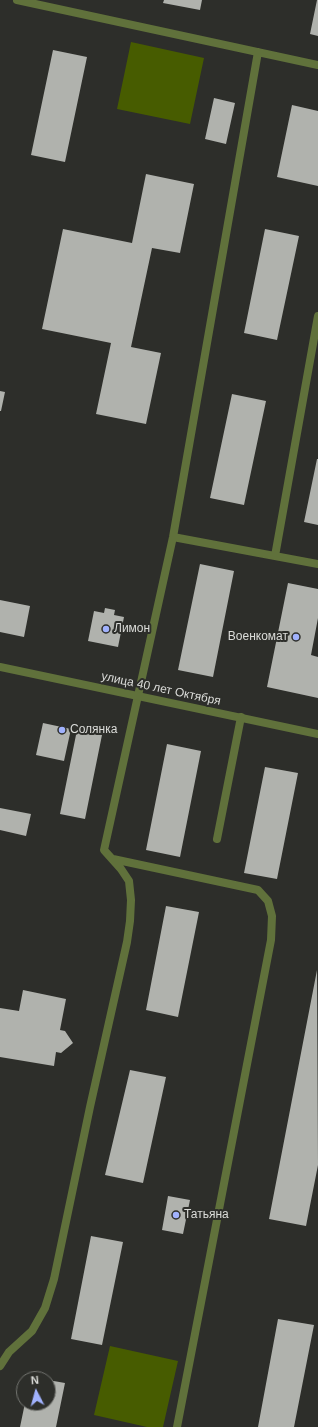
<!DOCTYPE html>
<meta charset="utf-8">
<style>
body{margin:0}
#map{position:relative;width:318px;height:1427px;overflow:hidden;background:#2d2e2a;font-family:Arial,sans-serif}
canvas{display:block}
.north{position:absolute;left:16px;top:1371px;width:40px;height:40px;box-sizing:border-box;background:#2d2e2a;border:1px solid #737470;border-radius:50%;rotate:354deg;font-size:11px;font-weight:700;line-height:16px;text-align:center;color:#dbdcd9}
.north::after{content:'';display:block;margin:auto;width:14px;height:18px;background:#a1b2fd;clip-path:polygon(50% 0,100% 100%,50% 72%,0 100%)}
</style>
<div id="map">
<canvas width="318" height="1427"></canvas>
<div class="north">N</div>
</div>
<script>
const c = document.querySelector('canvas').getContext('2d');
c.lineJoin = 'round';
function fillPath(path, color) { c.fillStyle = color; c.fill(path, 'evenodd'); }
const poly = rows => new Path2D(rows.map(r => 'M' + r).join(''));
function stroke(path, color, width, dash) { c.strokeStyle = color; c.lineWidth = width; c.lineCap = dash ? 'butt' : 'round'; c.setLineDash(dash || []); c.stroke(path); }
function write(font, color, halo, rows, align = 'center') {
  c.font = font + ' Arial,sans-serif'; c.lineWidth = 4; c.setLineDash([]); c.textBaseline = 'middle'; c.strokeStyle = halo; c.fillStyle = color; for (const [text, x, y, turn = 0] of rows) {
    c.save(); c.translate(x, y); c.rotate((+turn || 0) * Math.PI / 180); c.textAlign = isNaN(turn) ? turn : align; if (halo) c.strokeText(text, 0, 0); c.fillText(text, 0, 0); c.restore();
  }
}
fillPath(poly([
 [131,42,204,58,190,124,117,109],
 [110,1346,178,1361,163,1427,147,1427,94,1415]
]), '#475c00');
fillPath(poly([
 [164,0,202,0,200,10,163,3],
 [317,0,318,0,318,36,310,34],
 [53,50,87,57,65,162,31,155],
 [214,98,235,103,226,144,205,139],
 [292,105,318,111,318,186,277,177],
 [146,174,194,184,180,253,152,248,131,347,161,353,146,424,96,414,111,343,42,329,63,229,132,243],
 [265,229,299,236,277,340,244,333],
 [0,391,5,392,1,411,0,411],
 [232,394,266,401,244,505,210,498],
 [317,459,318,459,318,525,304,522],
 [200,564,234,571,213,677,178,670],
 [288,583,318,589,318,618,311,655,318,657,318,698,267,687],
 [0,600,30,606,24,637,0,632],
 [105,608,115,610,114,615,124,617,118,647,88,641,94,611,104,613],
 [43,723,71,729,64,761,36,755],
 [77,730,102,735,85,819,60,814],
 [167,744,201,751,180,857,146,850],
 [265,767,298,773,277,879,244,873],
 [0,808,31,814,26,836,0,830],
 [166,906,199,912,178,1017,146,1010],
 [317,970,318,1165,306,1226,269,1219],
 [23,990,66,999,60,1030,65,1031,73,1043,61,1053,56,1052,54,1066,0,1057,0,1008,19,1011],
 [130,1070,166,1077,143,1183,105,1175],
 [168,1196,190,1200,183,1234,162,1230],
 [91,1236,123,1242,102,1345,71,1339],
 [278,1319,314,1325,294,1427,258,1427],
 [48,1380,65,1383,56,1427,20,1427,25,1403,48,1403]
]), '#b0b2ad');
stroke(poly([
 [17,0,318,65],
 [173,537,318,564],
 [275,556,318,316],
 [217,839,241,717],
 [113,859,258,890,268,901,272,916,271,940,177,1427],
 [0,1366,9,1352,32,1331,45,1308,54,1279,90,1107,127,942,130,921,131,900,129,881,121,869,104,850,173,537,258,52]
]), '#60713b', 8);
stroke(poly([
 [0,667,318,734]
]), '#60713b', 8);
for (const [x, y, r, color] of [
 [106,629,4,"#a1b2fd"],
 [296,637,4,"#a1b2fd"],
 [62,730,4,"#a1b2fd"],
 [176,1215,4,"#a1b2fd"]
]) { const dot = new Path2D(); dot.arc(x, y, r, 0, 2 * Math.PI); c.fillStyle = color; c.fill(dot); stroke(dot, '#2d2e2a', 1.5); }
write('12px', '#dbdcd9', '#2d2e2a', [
 ["Лимон",114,629],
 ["Военкомат",288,637,"right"],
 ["Солянка",70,730],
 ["Татьяна",184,1215]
], 'left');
write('12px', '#dbdcd9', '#2d2e2a', [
 ["улица 40 лет Октября",161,689,12]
]);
</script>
